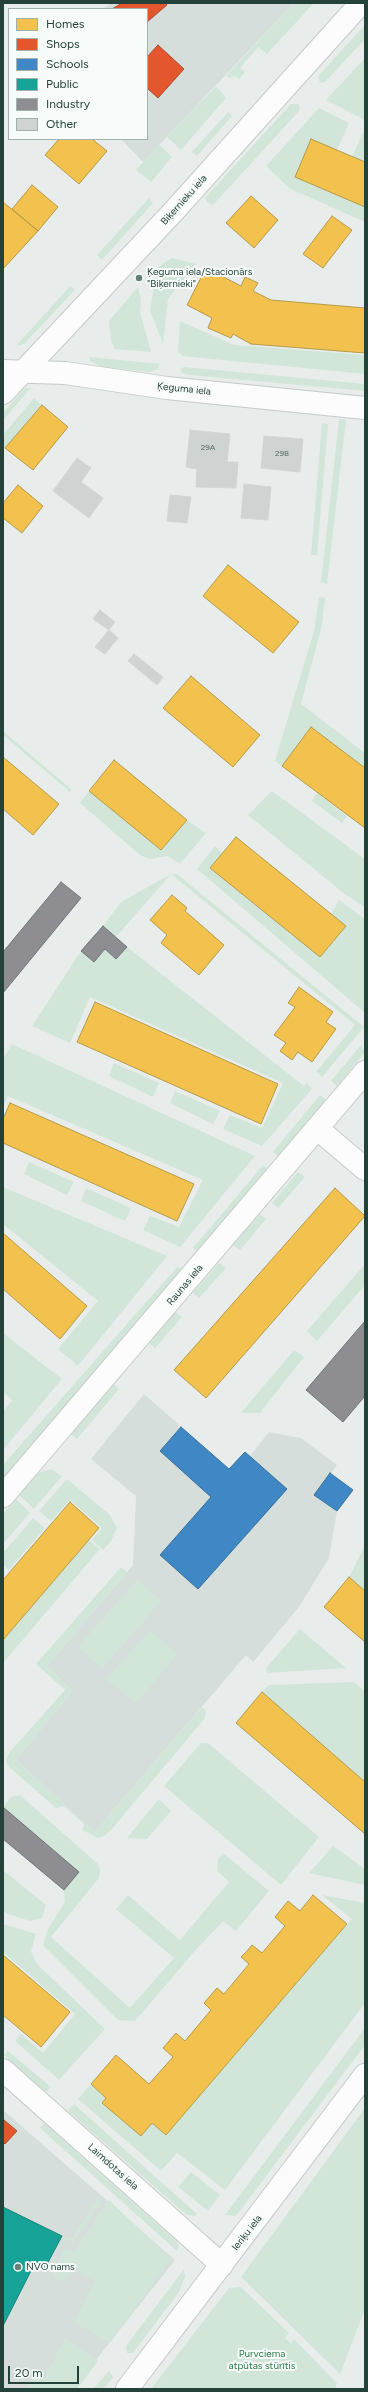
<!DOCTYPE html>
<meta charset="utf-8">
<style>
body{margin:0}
#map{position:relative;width:368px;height:2392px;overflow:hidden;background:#e8edeb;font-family:Figtree,sans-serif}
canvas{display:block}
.frame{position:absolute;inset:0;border:4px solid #24423a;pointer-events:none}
.legend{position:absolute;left:8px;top:8px;width:140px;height:132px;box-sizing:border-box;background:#f7fbf9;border:1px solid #a3b1ad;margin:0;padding:5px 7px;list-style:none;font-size:12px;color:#24423a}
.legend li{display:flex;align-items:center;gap:8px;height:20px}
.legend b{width:20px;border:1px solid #a3b1ad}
.scale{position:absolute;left:8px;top:2366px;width:71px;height:18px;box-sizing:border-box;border:2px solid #24423a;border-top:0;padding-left:5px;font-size:12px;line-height:14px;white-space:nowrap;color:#24423a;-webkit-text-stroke:3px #f7fbf9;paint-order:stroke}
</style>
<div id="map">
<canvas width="368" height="2392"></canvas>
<div class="frame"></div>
<ul class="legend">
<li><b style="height:11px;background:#f2c14e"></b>Homes</li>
<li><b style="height:11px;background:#e4572e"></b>Shops</li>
<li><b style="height:11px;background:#3f88c5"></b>Schools</li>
<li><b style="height:11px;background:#17a398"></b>Public</li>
<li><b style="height:11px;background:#8d8d92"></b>Industry</li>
<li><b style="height:11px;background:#cfd4d2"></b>Other</li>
</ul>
<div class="scale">20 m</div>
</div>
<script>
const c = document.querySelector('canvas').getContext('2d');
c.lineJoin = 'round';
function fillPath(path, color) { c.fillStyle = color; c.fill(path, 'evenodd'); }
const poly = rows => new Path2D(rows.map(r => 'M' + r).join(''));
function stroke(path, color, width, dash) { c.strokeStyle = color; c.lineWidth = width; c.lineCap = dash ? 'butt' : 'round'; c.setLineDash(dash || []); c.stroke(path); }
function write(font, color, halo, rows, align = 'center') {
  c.font = font + ' Figtree,sans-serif'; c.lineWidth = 4; c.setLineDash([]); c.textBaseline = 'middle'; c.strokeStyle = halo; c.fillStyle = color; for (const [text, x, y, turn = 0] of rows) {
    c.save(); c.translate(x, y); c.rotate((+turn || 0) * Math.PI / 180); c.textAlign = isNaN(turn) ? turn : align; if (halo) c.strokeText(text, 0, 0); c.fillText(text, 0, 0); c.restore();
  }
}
fillPath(poly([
 [112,3,294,3,143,162,121,139,147,139,147,9,102,9],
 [144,1394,229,1469,245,1452,250,1456,269,1432,301,1438,337,1465,315,1495,337,1511,329,1558,299,1607,253,1662,246,1655,95,1832,16,1760,72,1691,47,1666,133,1565,136,1496,91,1459],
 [3,2110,175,2260,73,2389,3,2389]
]), '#d6dedb');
fillPath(poly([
 [294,3,314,3,267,54,258,47,240,68,245,72,239,79,235,76,230,78,226,76],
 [365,25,365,39,325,82,320,83,318,76],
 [365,58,365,120,326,100],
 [216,86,226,98,181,150,167,137],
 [291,104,299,104,300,110,213,205,208,203,205,198],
 [319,108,349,123,337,150,365,207,365,222,289,188,266,166],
 [228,112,232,116,197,156,192,152],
 [363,132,365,132,365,162,352,157],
 [159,144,172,157,151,182,136,170],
 [149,198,153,203,102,260,97,255],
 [172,258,196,264,168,299,163,344,150,310,158,267],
 [70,286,75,290,24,344,16,346],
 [138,287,141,300,140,312,151,352,115,349,111,341,109,321],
 [180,321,234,345,365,355,365,374,182,356,178,351],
 [90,357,160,364,157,369,150,372,102,367,90,361],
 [184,367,365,384,365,391,190,375,182,373,180,369],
 [25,388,31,388,3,420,3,413],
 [34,398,41,405,3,450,3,435],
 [339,419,346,420,327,584,321,582],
 [322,423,328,424,317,555,311,555],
 [319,597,325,598,322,625,301,704,365,753,365,768,311,727,282,766,275,761,314,631],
 [3,731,72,790,70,792,3,735],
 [89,791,161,850,187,820,206,833,180,864,168,856,150,859,140,855,80,803],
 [272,791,365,859,365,907,346,895,248,815],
 [317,793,347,816,342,823,312,801],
 [215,846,222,853,210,868,320,957,346,926,331,914,339,900,365,919,365,1013,197,869],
 [171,874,177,874,364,1027,322,1077,316,1072,355,1025,171,874,116,937,103,926,121,902],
 [127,947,304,1086,307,1083,312,1089,262,1146,223,1129,230,1115,262,1128,283,1083,90,997,70,1043,32,1026,81,951,94,962,105,949,116,959],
 [12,1044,255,1156,180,1247,143,1230,150,1216,179,1227,203,1180,8,1096,3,1106,3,1059],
 [361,1045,365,1052,337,1086,331,1081],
 [114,1063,159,1083,153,1097,109,1076],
 [175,1091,220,1111,213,1124,170,1103],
 [320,1095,326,1100,279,1157,273,1152],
 [29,1162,74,1182,67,1195,24,1174],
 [263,1165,270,1171,199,1253,193,1248],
 [298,1172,305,1177,278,1208,272,1203],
 [3,1187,167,1256,78,1366,58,1349,98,1301,3,1224],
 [86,1188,131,1208,125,1221,81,1201],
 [260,1214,266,1219,240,1250,233,1245],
 [219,1263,226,1268,199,1298,193,1293],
 [365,1264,365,1285,317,1341,307,1331],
 [177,1267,187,1271,3,1479,3,1465],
 [175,1312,182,1317,155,1348,149,1343],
 [3,1333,62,1379,3,1450,3,1412,12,1400,3,1391],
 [294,1350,304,1357,260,1413,241,1413],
 [113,1384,119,1389,77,1439,71,1434],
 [51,1469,62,1476,34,1509,19,1495,38,1473],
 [67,1479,110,1515,117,1528,111,1541,103,1550,92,1540,102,1528,70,1500,51,1521,39,1511],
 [16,1499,30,1513,3,1544,3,1514],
 [33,1518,45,1528,9,1570,3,1565,3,1553],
 [89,1540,100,1549,3,1663,3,1640],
 [365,1545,365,1591,349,1577],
 [121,1567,127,1572,47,1666,72,1691,16,1760,95,1832,202,1707,206,1711,205,1718,111,1830,104,1836,98,1838,82,1830,84,1824,64,1806,56,1808,9,1767,6,1761,9,1753,65,1690,36,1664],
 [137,1580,161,1601,102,1669,78,1647],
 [300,1629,346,1668,267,1673,266,1668],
 [150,1630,178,1654,136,1703,106,1679],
 [354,1682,365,1691,365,1782,262,1692,269,1685],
 [201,1743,208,1743,319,1837,281,1885,164,1786],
 [20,1795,98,1864,100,1870,99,1878,51,1937,130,2008,174,1958,116,1909,128,1895,180,1940,229,1882,217,1871,218,1859,223,1853,269,1891,236,1931,223,1921,194,1952,135,2021,118,2020,43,1945,48,1929,65,1902,64,1890,79,1872,3,1807,11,1797],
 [159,1799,171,1811,147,1839,127,1838],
 [333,1846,365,1869,365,1885,309,1873],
 [3,1870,46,1905,42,1918,30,1921,8,1914,3,1910],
 [322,1895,365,1903,365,2003,225,2190,177,2153,161,2171,78,2099,91,2084,106,2098,102,2103,141,2136,152,2123,166,2135,352,1919],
 [3,1924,36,1934,31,1952,37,1964,105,2029,59,2080,15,2041,21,2034,43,2053,75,2014,3,1952],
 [365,2028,365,2045,236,2216,225,2215],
 [8,2051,51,2087,46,2092,4,2055],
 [74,2104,197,2214,195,2216,187,2215,181,2210,68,2111],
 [365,2108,365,2309,340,2374,241,2277],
 [44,2123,177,2242,179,2247,177,2251,40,2128],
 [191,2172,220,2195,208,2211,178,2187],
 [97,2199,101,2202,73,2242,60,2238,62,2236,71,2240],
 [109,2200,171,2259,110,2343,74,2322,95,2281,73,2269,65,2283,52,2276,65,2248,74,2252],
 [184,2269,185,2277,179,2292,133,2353,127,2353,126,2346],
 [241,2287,289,2333,285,2338,291,2343,294,2339,337,2383,335,2389,151,2389,229,2288],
 [65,2338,98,2361,77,2389,27,2389,34,2376,44,2380],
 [109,2371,113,2377,104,2389,93,2389]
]), '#d1e6d8');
const homes = poly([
 [59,139,92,139,107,151,79,184,45,155,59,139],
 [311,139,365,162,365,207,295,177,311,139],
 [32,185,58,207,38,231,12,209,32,185],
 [251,196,278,220,254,248,226,223,251,196],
 [3,202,38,231,3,269,3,202],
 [332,216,352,230,323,268,303,254,332,216],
 [206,268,241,286,245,277,258,283,253,291,271,300,365,308,365,353,251,344,233,334,231,338,208,328,212,318,187,305,206,268],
 [42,405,68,427,33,470,5,448,42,405],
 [18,485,43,506,22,533,3,518,3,503,18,485],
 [228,565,299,622,273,653,203,596,228,565],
 [191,676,260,735,233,767,163,708,191,676],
 [311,727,365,768,365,828,282,766,311,727],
 [3,757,59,804,33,835,3,809,3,757],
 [114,760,187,820,161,850,89,791,114,760],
 [236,837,346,926,320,957,210,868,236,837],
 [172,895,187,908,185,911,224,945,199,975,161,943,167,935,150,920,172,895],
 [299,987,333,1012,326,1022,336,1029,312,1062,298,1052,292,1060,280,1051,286,1043,274,1035,295,1007,288,1003,299,987],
 [95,1002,278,1084,261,1124,77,1042,95,1002],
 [10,1103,194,1184,177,1221,3,1143,3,1119,10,1103],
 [335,1188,365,1216,206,1398,174,1370,335,1188],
 [3,1233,87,1306,60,1339,3,1289,3,1233],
 [70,1502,99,1528,3,1640,3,1580,70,1502],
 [349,1577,365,1591,365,1642,324,1607,349,1577],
 [262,1692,365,1782,365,1834,236,1723,262,1692],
 [313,1895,347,1924,166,2135,152,2123,141,2136,102,2103,106,2098,91,2084,116,2055,149,2084,173,2057,163,2048,176,2033,185,2041,211,2010,204,2003,217,1988,224,1994,249,1964,241,1957,247,1951,252,1945,262,1953,285,1926,275,1917,288,1901,300,1911,313,1895],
 [3,1955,70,2012,41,2047,3,2015,3,1955]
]);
fillPath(homes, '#f2c14e');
stroke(homes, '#b49b48', 1);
const shops = poly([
 [122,3,165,3,167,5,147,22,147,9,112,9,122,3],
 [158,45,184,69,158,98,147,88,147,57,158,45],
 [4,2120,17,2131,5,2144,3,2142,4,2120]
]);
fillPath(shops, '#e4572e');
stroke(shops, '#aa5132', 1);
const schools = poly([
 [181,1427,229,1469,245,1452,287,1489,198,1589,160,1555,211,1497,160,1451,181,1427],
 [330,1473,353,1490,337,1511,314,1495,330,1473]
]);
fillPath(schools, '#3f88c5');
stroke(schools, '#37739b', 1);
const public = poly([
 [3,2207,62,2236,45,2268,35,2263,3,2326,3,2207]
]);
fillPath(public, '#17a398');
stroke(public, '#1b867c', 1);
const industry = poly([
 [61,882,81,898,3,993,3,952,61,882],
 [103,926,127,947,116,959,105,949,94,962,81,951,103,926],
 [365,1321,365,1396,343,1422,306,1390,365,1321],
 [3,1807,79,1872,64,1890,3,1839,3,1807]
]);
fillPath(industry, '#8d8d92');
stroke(industry, '#6e7678', 1);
const building = poly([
 [190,430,230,434,227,462,238,462,236,488,196,487,197,469,186,467,190,430],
 [264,436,303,439,300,472,261,468,264,436],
 [77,458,91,468,81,482,103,498,89,518,53,491,77,458],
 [244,484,271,487,268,520,241,518,244,484],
 [170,495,191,497,187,523,167,521,170,495],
 [100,610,115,622,109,630,93,619,100,610],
 [109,630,118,638,105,654,95,647,109,630],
 [134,654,163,677,157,685,128,661,134,654]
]);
fillPath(building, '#cfd4d2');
stroke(building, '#d1d6d4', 1);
const minor = poly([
 [3,371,65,373,167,388,365,408],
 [318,1129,365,1169],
 [3,1496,365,1072],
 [3,2070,222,2265]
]);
const tertiary = poly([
 [3,393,173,212,361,3],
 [127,2389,365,2075]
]);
stroke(minor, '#c5cac8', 24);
stroke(tertiary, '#c5cac8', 24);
stroke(minor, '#fcfcfc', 22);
stroke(tertiary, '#fcfcfc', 22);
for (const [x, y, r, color] of [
 [139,278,4,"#697e78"],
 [18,2267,4,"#697e78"]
]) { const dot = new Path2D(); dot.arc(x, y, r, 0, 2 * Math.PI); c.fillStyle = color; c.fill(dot); stroke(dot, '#f7fbf9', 1.5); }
write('8px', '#506761', null, [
 ["29A",208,448],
 ["29B",282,454]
]);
write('10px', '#24423a', '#f7fbf9', [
 ["Biķernieku iela",184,200,-48],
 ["Ķeguma iela",184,389,6],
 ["Raunas iela",185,1285,-50],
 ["Laimdotas iela",113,2167,42],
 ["Ieriķu iela",247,2233,-52]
]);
write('10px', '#24423a', '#f7fbf9', [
 ["Ķeguma iela/Stacionārs",147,272],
 ["\"Biķernieki\"",147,284],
 ["NVO nams",26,2267]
], 'left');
write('10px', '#2d7a4b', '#f7fbf9', [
 ["Purvciema",262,2354],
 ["atpūtas stūrītis",262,2366]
]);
</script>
